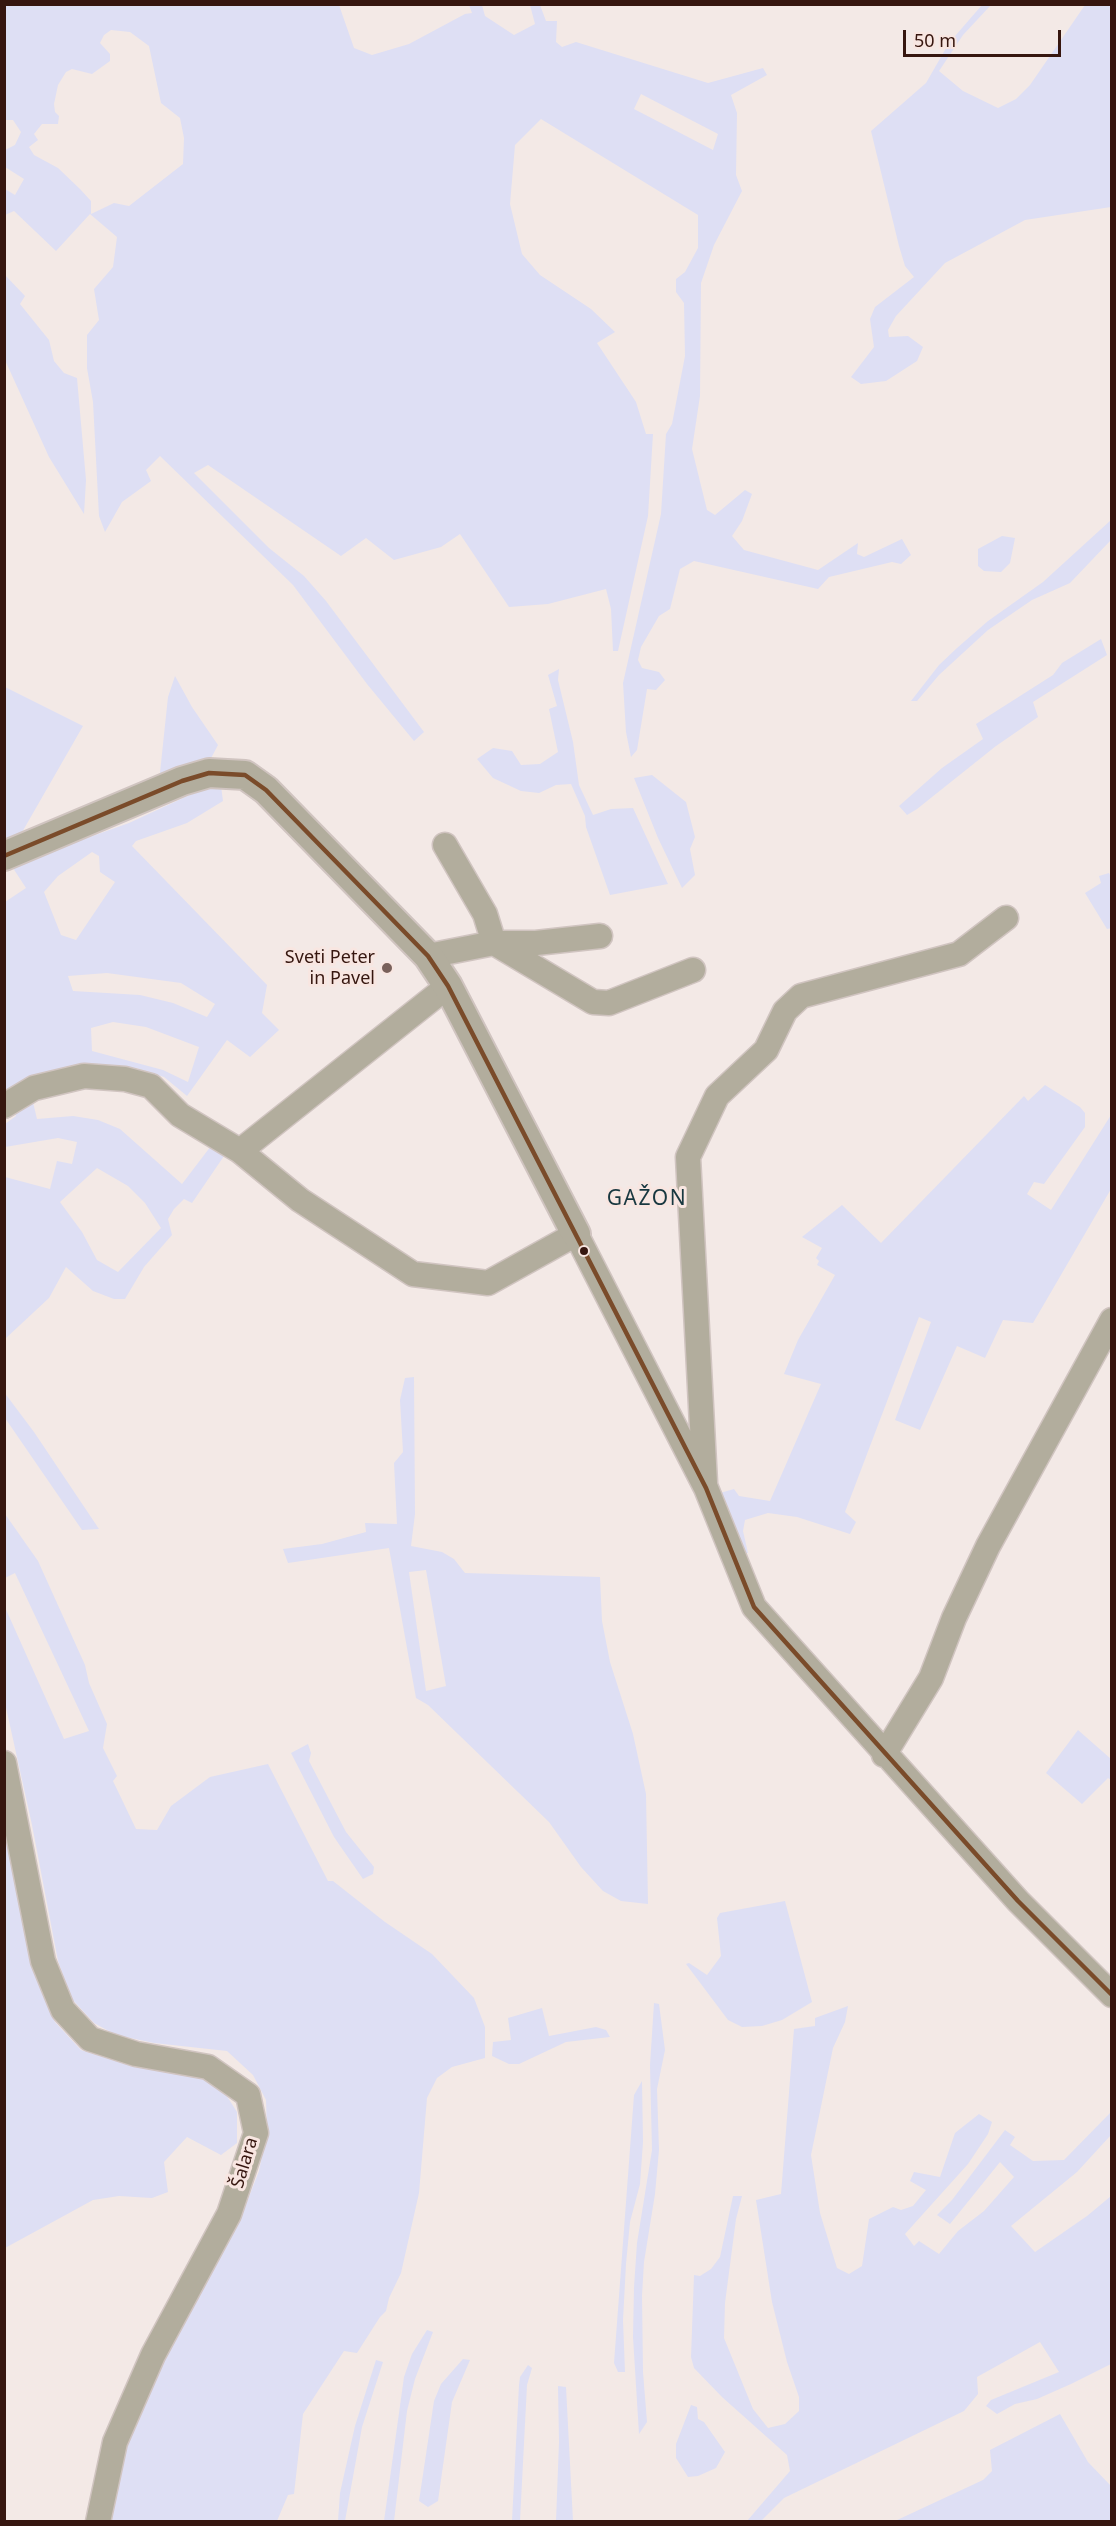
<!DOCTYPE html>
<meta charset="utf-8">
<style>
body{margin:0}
#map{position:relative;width:1116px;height:2526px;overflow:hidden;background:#f3e9e6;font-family:"Noto Sans",sans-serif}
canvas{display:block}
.frame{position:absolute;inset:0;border:6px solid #36160f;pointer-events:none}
.scale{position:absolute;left:903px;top:30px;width:158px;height:27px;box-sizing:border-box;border:3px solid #36160f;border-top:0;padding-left:8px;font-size:18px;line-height:21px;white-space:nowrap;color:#36160f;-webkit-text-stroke:4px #f8e6e1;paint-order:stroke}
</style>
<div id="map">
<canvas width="1116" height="2526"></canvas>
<div class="frame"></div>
<div class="scale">50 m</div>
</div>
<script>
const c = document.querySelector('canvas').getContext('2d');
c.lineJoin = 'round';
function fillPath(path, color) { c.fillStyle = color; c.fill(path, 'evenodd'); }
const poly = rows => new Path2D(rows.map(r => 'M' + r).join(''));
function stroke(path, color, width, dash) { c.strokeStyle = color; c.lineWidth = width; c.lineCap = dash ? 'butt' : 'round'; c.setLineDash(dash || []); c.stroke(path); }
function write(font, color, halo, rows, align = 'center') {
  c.font = font + ' "Noto Sans",sans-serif'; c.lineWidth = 6; c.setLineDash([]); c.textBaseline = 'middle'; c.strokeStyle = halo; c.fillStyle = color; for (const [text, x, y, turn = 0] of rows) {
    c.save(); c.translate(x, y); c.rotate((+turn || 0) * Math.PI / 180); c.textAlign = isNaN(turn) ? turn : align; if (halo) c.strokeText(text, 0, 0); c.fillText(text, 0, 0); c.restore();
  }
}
fillPath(poly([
 [4,5,339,5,354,48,372,55,409,44,465,14,472,13,469,5,482,5,485,16,514,35,535,24,530,5,540,5,546,21,557,21,556,42,562,47,576,42,708,83,763,68,767,75,731,95,737,113,736,175,742,191,714,245,701,283,700,396,692,449,707,510,715,515,745,490,752,494,742,521,732,536,744,550,818,570,858,543,857,554,864,557,902,539,911,555,901,564,892,562,829,577,818,589,694,561,680,569,670,609,659,616,641,647,638,660,642,668,659,672,665,680,656,690,647,689,637,750,631,757,626,732,623,683,661,514,666,434,672,424,685,356,684,303,676,292,676,279,685,272,698,248,698,215,541,119,515,145,510,204,522,254,540,275,591,309,615,332,597,343,636,402,646,434,653,434,648,516,618,651,613,651,611,609,606,589,548,604,509,607,460,534,441,547,394,560,366,538,341,556,208,465,194,473,269,548,304,576,326,601,424,732,414,741,367,684,293,585,160,456,146,470,151,481,122,502,105,532,99,516,93,402,87,368,87,335,99,320,94,289,113,267,117,237,90,214,56,251,14,211,5,215,5,189,15,195,24,179,5,167,5,150,15,145,21,132,13,120,5,120],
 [111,30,130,32,149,46,161,103,180,118,184,138,183,164,129,206,114,203,91,214,91,201,80,189,58,168,34,155,29,147,38,140,34,134,42,124,58,124,59,116,55,112,54,104,58,85,66,72,72,69,92,74,110,61,110,54,100,43,104,35],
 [641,94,718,134,713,150,634,109],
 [982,5,991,5,963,35,939,71,963,91,998,108,1016,99,1030,85,1085,5,1111,5,1111,207,1025,220,945,263,896,316,888,330,889,337,908,336,923,347,917,361,886,381,861,384,851,377,874,347,870,319,875,307,914,277,905,266,899,246,871,131,926,83,949,43],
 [5,275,25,296,20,304,49,340,54,361,64,373,77,378,86,480,84,514,49,457,5,360],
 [1111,520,1111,540,1070,583,1032,600,988,630,939,675,917,701,911,701,939,665,957,648,988,621,1043,582],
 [1002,536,1015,538,1010,563,1001,572,984,571,978,566,978,549],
 [1101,639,1107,655,1033,702,1038,717,996,746,917,809,907,815,899,806,942,768,983,739,976,724,1053,675,1062,663],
 [559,669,558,680,573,742,579,785,593,815,611,809,633,808,668,884,610,895,586,827,585,816,571,784,556,785,539,793,521,791,493,778,477,759,493,748,512,751,521,765,540,764,558,752,549,709,557,706,548,675],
 [175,676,192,707,218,745,209,762,159,782,168,697],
 [5,687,83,726,17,841,5,845],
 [652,775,686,802,695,837,690,849,695,875,682,888,658,838,634,778],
 [221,786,223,801,187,823,136,841,132,846,267,985,262,1013,279,1030,250,1057,227,1040,187,1096,164,1077,136,1068,103,1070,19,1084,5,1091,5,902,26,888,11,865,129,823,196,792],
 [92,852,99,856,100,872,115,882,76,940,61,935,44,892,58,876],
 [107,973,181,983,215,1004,207,1017,173,1003,140,995,73,991,68,976],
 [113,1022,146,1027,199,1047,188,1082,163,1070,92,1051,91,1028],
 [1109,873,1112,879,1112,928,1107,929,1085,893,1101,883,1099,876],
 [1045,1085,1080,1107,1085,1113,1085,1127,1044,1184,1034,1182,1027,1194,1051,1210,1111,1115,1111,1189,1033,1323,1003,1320,985,1358,957,1346,920,1430,895,1420,931,1322,919,1317,845,1512,856,1522,850,1534,797,1517,768,1513,745,1520,743,1531,748,1553,741,1553,720,1493,734,1489,739,1496,770,1501,821,1384,784,1374,798,1340,835,1275,817,1265,819,1261,816,1258,822,1248,802,1237,842,1205,881,1243,1024,1096,1028,1101],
 [32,1098,37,1119,73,1116,98,1120,120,1129,182,1184,214,1142,224,1156,192,1203,184,1199,174,1209,168,1219,172,1235,144,1267,125,1299,114,1299,93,1291,66,1267,49,1298,5,1339,5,1177,50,1189,57,1161,72,1164,77,1142,58,1138,5,1147,5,1124,16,1116,13,1108],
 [97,1168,128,1186,145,1203,161,1228,118,1272,97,1260,82,1232,60,1202],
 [414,1377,415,1514,411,1546,442,1552,454,1559,465,1573,600,1577,602,1621,610,1662,633,1734,646,1794,648,1904,621,1901,603,1891,581,1867,549,1822,428,1705,416,1698,389,1548,288,1563,283,1549,322,1544,366,1532,365,1523,397,1524,394,1463,403,1452,400,1400,405,1378],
 [426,1570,446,1686,426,1691,409,1572],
 [4,1392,34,1432,99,1529,82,1530,5,1418],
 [5,1514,38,1561,85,1665,89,1683,107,1724,103,1748,117,1776,113,1781,136,1829,157,1830,171,1806,210,1777,268,1764,328,1881,333,1881,385,1922,432,1954,474,1998,485,2027,485,2058,452,2067,437,2078,427,2098,419,2193,401,2273,389,2298,386,2311,380,2317,357,2353,344,2351,303,2414,294,2494,288,2495,277,2521,109,2521,119,2464,136,2414,168,2348,241,2217,259,2171,267,2130,266,2100,253,2075,227,2051,154,2043,116,2035,94,2023,71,1998,58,1961,32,1825,5,1703,4,1605,64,1739,89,1731,15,1573,5,1578],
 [1078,1730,1111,1759,1111,1780,1108,1778,1082,1804,1046,1773],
 [308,1744,311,1753,309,1761,346,1832,374,1867,373,1874,363,1879,334,1837,291,1753],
 [4,1819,23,1903,34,1972,55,2022,81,2050,134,2067,197,2076,223,2090,237,2112,237,2143,221,2155,187,2137,164,2162,168,2192,152,2198,119,2196,93,2200,5,2248],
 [785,1901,812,2002,782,2020,762,2026,742,2027,728,2020,686,1964,689,1963,707,1975,721,1956,717,1918,720,1913],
 [654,2003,659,2004,665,2050,657,2089,659,2150,655,2194,644,2262,642,2295,643,2372,647,2422,639,2434,633,2337,634,2287,637,2243,652,2150,650,2065],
 [848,2006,845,2022,833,2048,811,2155,820,2213,837,2268,849,2274,862,2266,869,2219,893,2207,901,2210,913,2206,926,2190,910,2181,914,2172,940,2177,955,2133,979,2114,992,2122,988,2134,968,2164,905,2234,914,2246,919,2241,939,2254,958,2231,984,2211,1014,2177,1000,2162,950,2224,937,2215,952,2200,1005,2130,1015,2137,1010,2145,1033,2161,1064,2160,1111,2112,1111,2135,1077,2172,1011,2226,1035,2252,1087,2216,1111,2196,1111,2364,1071,2384,1037,2399,1015,2404,997,2414,986,2406,991,2400,1059,2372,1040,2342,977,2377,978,2394,964,2411,784,2498,761,2521,747,2521,790,2471,787,2455,722,2397,694,2368,691,2357,694,2275,700,2276,711,2269,720,2257,733,2196,742,2196,736,2219,725,2303,724,2338,753,2409,768,2428,785,2424,799,2411,799,2397,787,2362,772,2302,756,2200,781,2194,794,2029,815,2026,815,2018],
 [542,2008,549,2036,596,2027,606,2030,610,2037,566,2042,519,2064,509,2064,492,2056,493,2042,511,2040,508,2018],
 [642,2081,643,2142,640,2184,630,2222,626,2264,623,2320,625,2372,618,2372,614,2363,634,2095],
 [427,2330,433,2332,415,2379,407,2411,394,2521,384,2521,404,2377,412,2354],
 [463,2359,470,2360,452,2402,438,2501,428,2507,419,2501,434,2401,441,2384],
 [376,2360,383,2362,362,2427,345,2521,338,2521,340,2493,355,2426],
 [528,2365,532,2368,527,2385,520,2521,512,2521,519,2385,520,2377],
 [558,2386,566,2387,573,2521,556,2521,559,2442],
 [691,2405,697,2407,698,2419,704,2422,725,2452,716,2468,698,2476,688,2477,676,2458,676,2444],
 [1060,2414,1088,2462,1111,2486,1111,2521,895,2521,983,2480,992,2471,990,2450]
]), '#dedff4');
const minor = poly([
 [445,845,485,914,494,943,536,943,600,936],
 [428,956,494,943,593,1002,609,1003,693,970],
 [4,1106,34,1088,84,1076,125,1079,151,1086,180,1115,240,1151,300,1200,413,1274,488,1283,576,1234,706,1488,754,1607,1018,1901,1112,1995],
 [240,1151,448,986],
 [705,1483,688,1157,717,1096,766,1050,785,1011,801,996,959,954,1006,918],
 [884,1755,931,1678,954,1618,988,1546,1112,1320],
 [4,1763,43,1961,63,2010,90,2039,136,2054,208,2067,248,2095,256,2133,229,2214,153,2355,115,2442,98,2522]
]);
const tertiary = poly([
 [4,856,182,781,209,773,245,775,266,790,428,956,448,986,576,1234]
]);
stroke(minor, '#d0c4c0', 27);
stroke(tertiary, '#d0c4c0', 32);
stroke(minor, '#b2ad9d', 24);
stroke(tertiary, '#b2ad9d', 28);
stroke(poly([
 [4,856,182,781,209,773,245,775,266,790,428,956,448,986,706,1488,754,1607,1018,1901,1112,1995]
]), '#7a4b2a', 4.5);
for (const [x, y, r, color] of [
 [387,968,6,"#78605a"],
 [584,1251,5,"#36160f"]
]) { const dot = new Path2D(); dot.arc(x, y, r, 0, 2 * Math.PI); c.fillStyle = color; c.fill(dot); stroke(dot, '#f8e6e1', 2); }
write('18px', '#36160f', '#f8e6e1', [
 ["Sveti Peter",375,958],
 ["in Pavel",375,979]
], 'right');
write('18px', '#36160f', '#f8e6e1', [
 ["Šalara",245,2163,-73]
]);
c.letterSpacing = '1.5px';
write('21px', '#183840', '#f8e6e1', [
 ["GAŽON",647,1199]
]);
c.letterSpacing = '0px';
</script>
